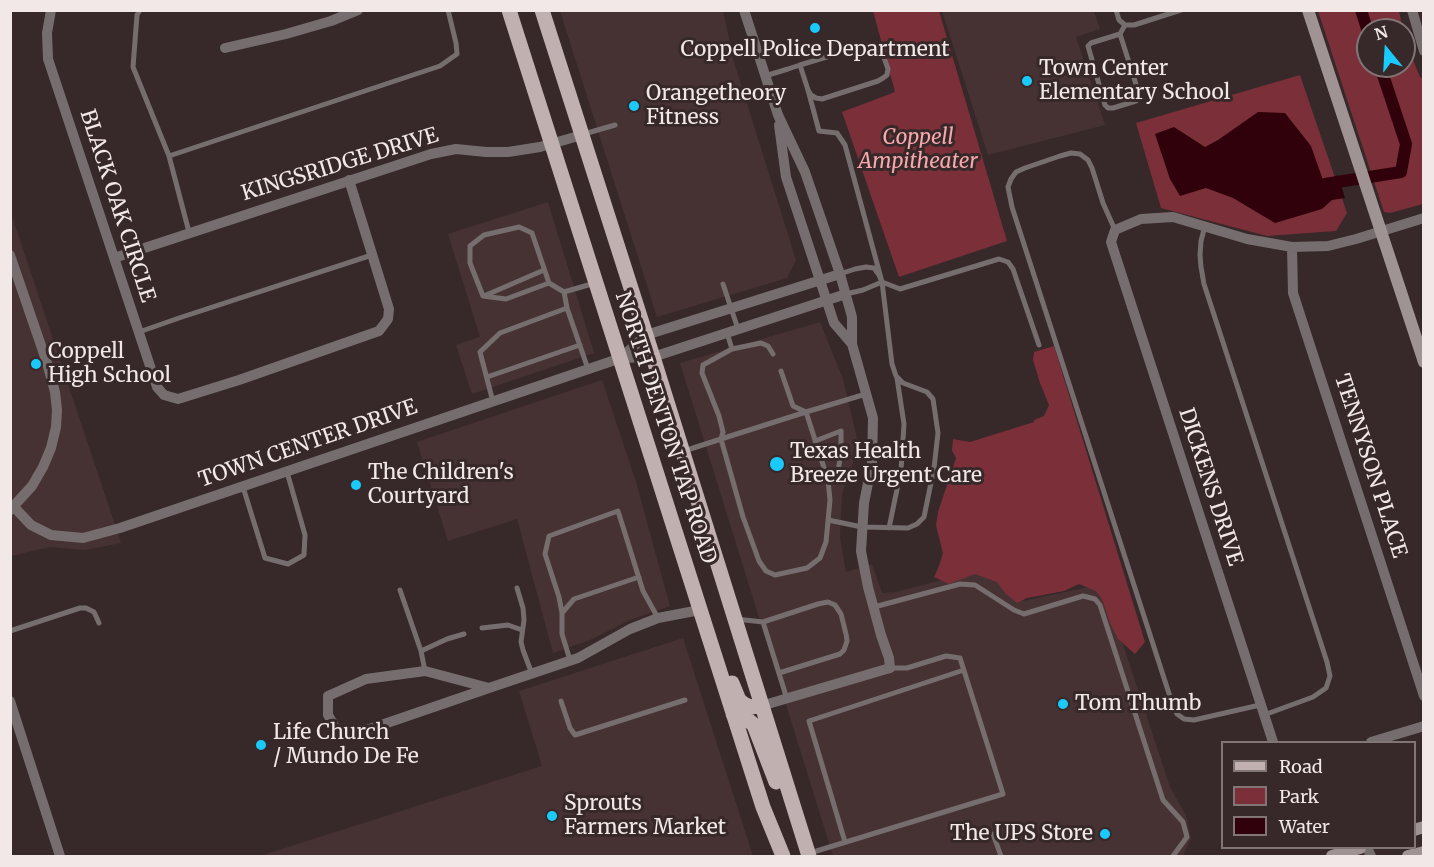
<!DOCTYPE html>
<style>
body{margin:0}
#map{position:relative;width:1434px;height:867px;overflow:hidden;background:#372829;font-family:Merriweather,serif}
canvas{display:block}
.frame{position:absolute;inset:0;border:12px solid #f2e8e8;pointer-events:none}
.legend{position:absolute;left:1221px;top:741px;width:195px;height:108px;box-sizing:border-box;background:#372829;border:2px solid #827575;margin:0;padding:8px 10px;list-style:none;font-size:18px;color:#f2e8e8}
.legend li{display:flex;align-items:center;gap:12px;height:30px}
.legend b{width:30px;border:2px solid #827575}
.north{position:absolute;left:1356px;top:18px;width:60px;height:60px;box-sizing:border-box;background:#372829;border:2px solid #827575;border-radius:50%;rotate:342deg;font-size:16px;font-weight:700;line-height:24px;text-align:center;color:#f2e8e8}
.north::after{content:'';display:block;margin:auto;width:21px;height:27px;background:#1bcafc;clip-path:polygon(50% 0,100% 100%,50% 72%,0 100%)}
</style>
<div id="map">
<canvas width="1434" height="867"></canvas>
<div class="frame"></div>
<ul class="legend">
<li><b style="height:8px;background:#c1b0b0"></b>Road</li>
<li><b style="height:16px;background:#7a2f39"></b>Park</li>
<li><b style="height:16px;background:#30010a"></b>Water</li>
</ul>
<div class="north">N</div>
</div>
<script>
const c = document.querySelector('canvas').getContext('2d');
c.lineJoin = 'round';
function fillPath(path, color) { c.fillStyle = color; c.fill(path, 'evenodd'); }
const poly = rows => new Path2D(rows.map(r => 'M' + r).join(''));
function stroke(path, color, width, dash) { c.strokeStyle = color; c.lineWidth = width; c.lineCap = dash ? 'butt' : 'round'; c.setLineDash(dash || []); c.stroke(path); }
function write(font, color, halo, rows, align = 'center') {
  c.font = font + ' Merriweather,serif'; c.lineWidth = 6; c.setLineDash([]); c.textBaseline = 'middle'; c.strokeStyle = halo; c.fillStyle = color; for (const [text, x, y, turn = 0] of rows) {
    c.save(); c.translate(x, y); c.rotate((+turn || 0) * Math.PI / 180); c.textAlign = isNaN(turn) ? turn : align; if (halo) c.strokeText(text, 0, 0); c.fillText(text, 0, 0); c.restore();
  }
}
fillPath(poly([
 [560,11,723,11,734,62,796,260,787,278,657,317],
 [942,11,1094,11,1100,29,1076,37,1105,125,988,155],
 [548,202,594,353,472,394,456,345,480,337,448,234],
 [10,210,121,543,85,550,50,547,11,556],
 [820,322,843,379,859,447,842,494,840,538,846,572,872,564,882,593,895,592,951,578,971,570,1000,581,1023,601,1103,584,1170,787,1186,815,1191,838,1183,856,833,856,680,363],
 [602,380,636,482,670,606,630,620,590,640,553,653,517,519,448,541,417,442],
 [683,638,753,856,260,856,542,766,519,691]
]), '#473233');
fillPath(poly([
 [873,11,939,11,1007,241,899,277,842,112,895,92],
 [1318,11,1399,11,1403,30,1368,30,1368,66,1404,66,1404,33,1407,45,1420,77,1423,79,1423,204,1390,213,1384,212],
 [1300,75,1347,213,1336,231,1267,236,1161,208,1136,123],
 [1054,346,1145,642,1135,654,1118,639,1110,623,1102,599,1096,591,1079,584,1064,591,1027,598,1017,603,1006,594,997,582,975,574,949,584,934,577,939,566,943,553,936,525,938,512,956,458,952,451,953,439,970,442,1034,422,1034,420,1044,416,1049,405,1040,383,1033,360,1034,352]
]), '#7a2f39');
fillPath(poly([
 [1258,112,1285,113,1311,146,1324,183,1338,175,1345,198,1332,200,1322,209,1275,223,1233,198,1206,188,1180,196,1170,179,1155,134,1174,127,1205,147,1218,140]
]), '#30010a');
stroke(poly([
 [1361,10,1368,32],
 [1325,184,1401,172,1406,144,1380,66]
]), '#30010a', 12);
stroke(poly([
 [140,10,137,15,133,67,169,156,189,232],
 [1116,10,1119,20,1125,25,1134,25,1181,10],
 [1120,34,1140,97,1136,101,1113,108,1108,108,1105,105,1088,46,1091,43,1120,34,1125,25],
 [765,76,788,69,800,65,863,46,874,46,882,52,888,69,887,75,883,78,878,81,822,99,816,98,811,95,808,90,800,65],
 [808,90,819,131,837,133,845,145,882,282,892,364,896,376,903,383,927,392,933,399,938,433,934,468,924,517,917,524,908,528,862,527,828,520],
 [584,134,615,125],
 [169,156,440,66,457,54,456,43,448,10],
 [1205,226,1201,241,1200,255,1201,267,1204,284,1327,662,1330,676,1326,688,1313,697,1264,715],
 [1115,230,1103,203,1092,168,1088,160,1080,154,1071,153,1060,156,1025,168,1016,172,1011,179,1008,187,1012,207,1173,706,1177,714,1184,719,1194,720,1260,705],
 [840,274,855,269,866,267,874,268,879,275,882,282,900,289,999,259,1008,262,1013,269,1039,345],
 [549,283,532,233,519,227,484,235,470,246,470,263,483,296,506,299,549,283,564,292,595,283],
 [723,284,738,329],
 [564,292,567,308],
 [846,294,863,290,882,282],
 [484,296,544,270],
 [139,332,179,318,372,255],
 [732,349,761,343,768,346,773,354],
 [781,371,793,406,806,412,828,480,830,500,826,542,820,558,807,568,775,575,766,571,759,561,743,517,721,439,806,412,866,394],
 [487,377,580,345],
 [493,402,480,352,500,333,567,308,588,369],
 [815,441,841,431,841,452,838,472,828,480],
 [684,451,721,439,723,432,719,416,702,373,703,365,732,349,727,333],
 [243,487,265,558,288,564,304,555,305,535,287,472],
 [889,528,901,470,904,424,897,378],
 [517,588,523,608,524,620,521,642,523,650,532,674],
 [400,590,421,651,425,671],
 [874,607,960,584,975,585,1014,610,1024,614,1083,596,1095,599,1100,605,1163,800,1183,822,1187,837,1173,856],
 [562,613,574,599,639,577],
 [736,619,763,622,818,604,828,602,835,605,841,614,846,634,847,641,844,650,840,654,779,673],
 [763,622,787,699],
 [482,628,508,625,522,630],
 [10,631,80,608,86,608,94,612,99,623],
 [421,651,447,639,464,634],
 [570,660,562,634,562,613,559,597,545,554,549,536,618,511,643,591,658,618],
 [561,701,570,728,575,735,685,700],
 [993,834,1001,856],
 [845,842,809,721,964,670],
 [810,853,1003,794,960,658,946,656,907,668,890,668]
]), '#766e6e', 5);
stroke(poly([
 [51,10,47,33,48,59,157,387,164,395,178,399,239,380,379,331,388,319,389,309,349,180],
 [744,10,778,115,805,172,840,274,852,317,852,344,873,418,872,463,864,503,861,551,868,587,881,635,889,658,890,668,761,706],
 [1412,10,1424,51],
 [225,48,286,34,331,21,358,10],
 [779,125,786,177,834,323,852,344],
 [1292,247,1293,293,1424,696],
 [10,255,47,363,55,392,57,410,56,427,51,448,43,467,32,486,10,510],
 [114,258,431,154,456,149,486,152,508,152,540,147,582,135],
 [621,358,646,335,840,274],
 [14,507,31,525,51,535,83,538,120,528,621,358,653,357,846,294],
 [489,688,425,671,366,679,328,696,328,715,336,729,358,733,489,688,578,658,630,629,658,618,700,610],
 [10,701,60,856],
 [1273,742,1111,242,1115,230,1141,219,1173,217,1247,239,1292,247,1328,246,1356,239,1424,218],
 [1371,742,1424,726],
 [1367,848,1371,856]
]), '#766e6e', 10);
stroke(poly([
 [1308,10,1424,362],
 [1414,830,1424,827],
 [1332,856,1360,848],
 [1408,856,1424,852]
]), '#a09394', 12);
stroke(poly([
 [509,10,763,807,783,856],
 [542,10,653,357,809,856],
 [732,683,739,700,744,704,750,707,761,706],
 [733,714,748,720,754,725,776,782]
]), '#c1b0b0', 15);
for (const [x, y, r, color] of [
 [815,28,6,"#1bcafc"],
 [1027,81,6,"#1bcafc"],
 [634,106,6,"#1bcafc"],
 [36,364,6,"#1bcafc"],
 [777,464,8,"#1bcafc"],
 [356,485,6,"#1bcafc"],
 [1063,704,6,"#1bcafc"],
 [261,745,6,"#1bcafc"],
 [552,816,6,"#1bcafc"],
 [1105,834,6,"#1bcafc"]
]) { const dot = new Path2D(); dot.arc(x, y, r, 0, 2 * Math.PI); c.fillStyle = color; c.fill(dot); stroke(dot, '#372829', 2); }
write('21px', '#f2e8e8', '#372829', [
 ["Coppell Police Department",815,50,"center"],
 ["Town Center",1039,69],
 ["Elementary School",1039,93],
 ["Orangetheory",646,94],
 ["Fitness",646,118],
 ["Coppell",48,352],
 ["High School",48,376],
 ["Texas Health",790,452],
 ["Breeze Urgent Care",790,476],
 ["The Children's",368,473],
 ["Courtyard",368,497],
 ["Tom Thumb",1075,704],
 ["Life Church",273,733],
 ["/ Mundo De Fe",273,757],
 ["Sprouts",564,804],
 ["Farmers Market",564,828],
 ["The UPS Store",1093,834,"right"]
], 'left');
write('italic 21px', '#f7a7ad', '#372829', [
 ["Coppell",918,138],
 ["Ampitheater",918,162]
]);
write('21px', '#f2e8e8', '#372829', [
 ["KINGSRIDGE DRIVE",340,165,-17],
 ["BLACK OAK CIRCLE",117,206,72],
 ["NORTH DENTON TAP ROAD",665,428,72],
 ["TOWN CENTER DRIVE",308,444,-19],
 ["TENNYSON PLACE",1370,466,72],
 ["DICKENS DRIVE",1210,487,72]
]);
</script>
